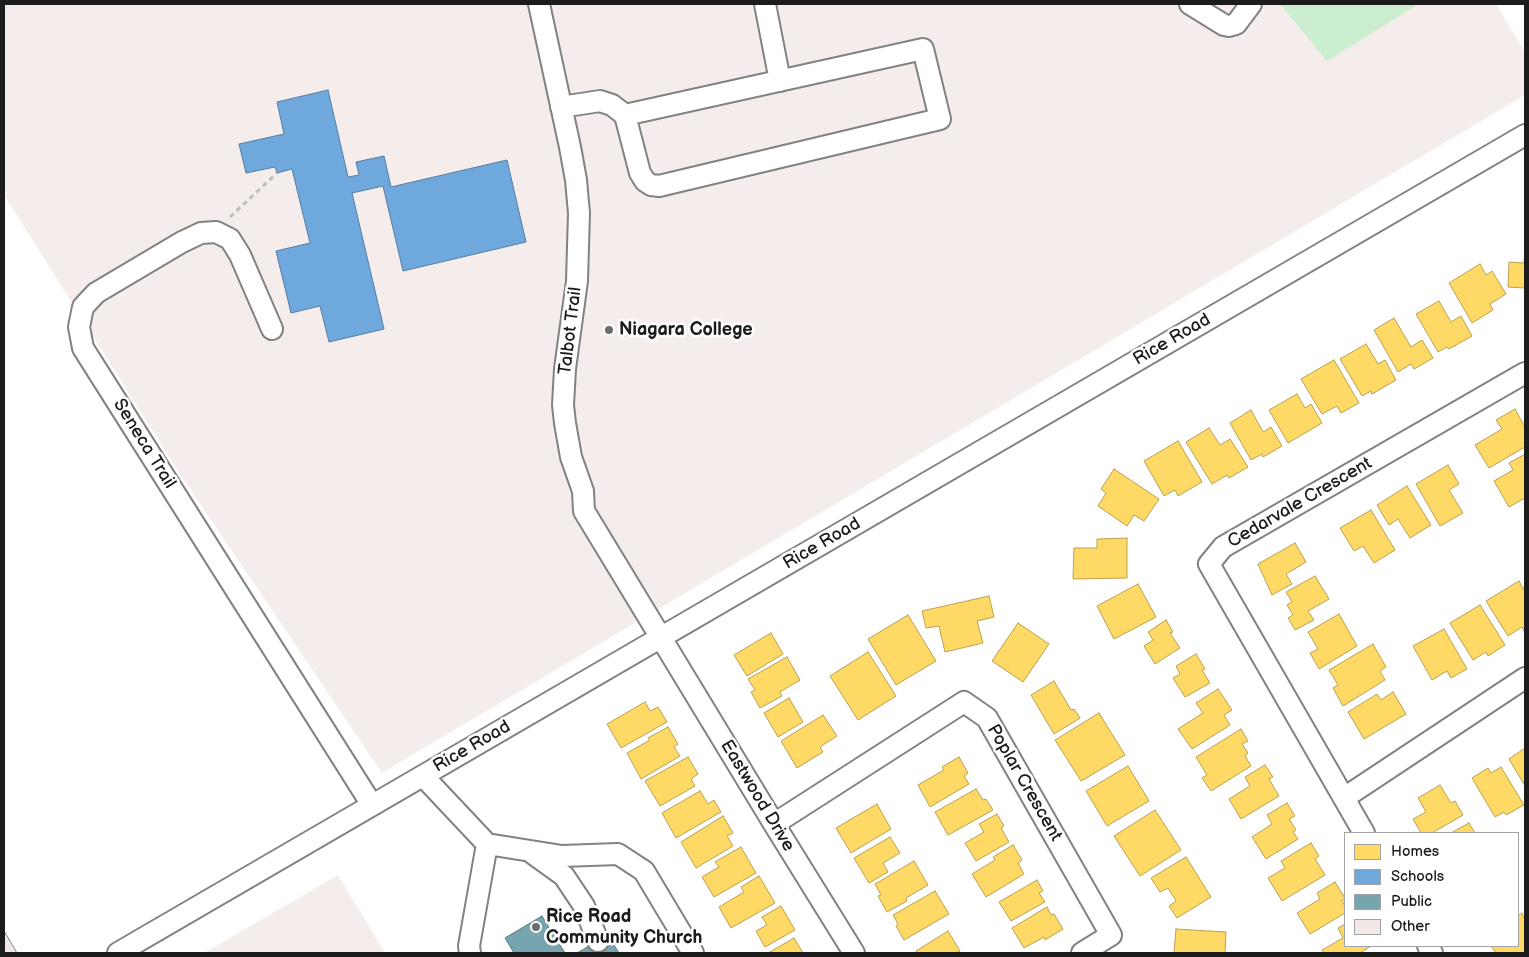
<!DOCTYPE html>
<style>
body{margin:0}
#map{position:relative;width:1529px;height:957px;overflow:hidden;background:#fff;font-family:"Balsamiq Sans",sans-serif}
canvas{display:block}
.frame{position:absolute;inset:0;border:5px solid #1c1c1c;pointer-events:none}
.legend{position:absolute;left:1344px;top:832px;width:175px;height:115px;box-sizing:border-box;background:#fff;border:1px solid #a4a4a4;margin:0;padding:6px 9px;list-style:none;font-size:15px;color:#1c1c1c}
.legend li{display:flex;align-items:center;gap:10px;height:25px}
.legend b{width:25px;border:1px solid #a4a4a4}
</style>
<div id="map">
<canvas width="1529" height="957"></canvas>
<div class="frame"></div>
<ul class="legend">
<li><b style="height:14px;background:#ffd966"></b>Homes</li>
<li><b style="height:14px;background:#6fa8dc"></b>Schools</li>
<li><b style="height:14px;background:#76a5af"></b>Public</li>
<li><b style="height:14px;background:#f2e8e7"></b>Other</li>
</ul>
</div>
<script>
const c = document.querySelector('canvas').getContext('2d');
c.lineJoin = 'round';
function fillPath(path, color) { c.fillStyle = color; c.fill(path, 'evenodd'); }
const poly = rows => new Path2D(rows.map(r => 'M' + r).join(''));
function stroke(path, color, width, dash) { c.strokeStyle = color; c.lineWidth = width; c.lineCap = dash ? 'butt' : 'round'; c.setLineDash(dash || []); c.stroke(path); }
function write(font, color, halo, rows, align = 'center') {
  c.font = font + ' "Balsamiq Sans",sans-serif'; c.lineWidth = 5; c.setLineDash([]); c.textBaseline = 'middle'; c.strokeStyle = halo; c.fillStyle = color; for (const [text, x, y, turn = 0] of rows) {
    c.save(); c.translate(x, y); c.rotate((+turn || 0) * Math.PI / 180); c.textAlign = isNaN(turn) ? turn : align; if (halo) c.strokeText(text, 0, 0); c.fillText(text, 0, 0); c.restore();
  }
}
fillPath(poly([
 [4,4,1496,4,1525,52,1525,95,382,773,174,465,4,195],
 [338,875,385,953,204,953]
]), '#f5edec');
fillPath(poly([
 [1280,4,1419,4,1327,61]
]), '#cceed0');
const homes = poly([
 [1525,249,1525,288,1508,287,1509,262,1524,263,1525,249],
 [1480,264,1486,275,1492,271,1506,294,1490,304,1493,310,1472,323,1449,283,1480,264],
 [1439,301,1451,322,1461,316,1472,336,1449,349,1447,347,1438,352,1416,314,1439,301],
 [1394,318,1411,347,1422,340,1433,358,1414,369,1411,364,1398,372,1374,330,1394,318],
 [1366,344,1378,364,1385,360,1396,380,1372,394,1371,391,1362,396,1340,359,1366,344],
 [1334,360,1359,403,1341,413,1337,406,1322,414,1301,379,1334,360],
 [1297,394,1305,408,1311,404,1322,423,1288,443,1269,410,1297,394],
 [1515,409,1525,427,1525,447,1489,468,1475,445,1502,429,1496,420,1515,409],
 [1251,410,1263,432,1271,427,1282,446,1263,457,1262,454,1251,460,1230,423,1251,410],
 [1209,428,1220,445,1230,439,1248,467,1229,478,1227,475,1212,484,1186,442,1209,428],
 [1178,441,1202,482,1178,496,1175,490,1164,496,1144,461,1178,441],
 [1525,454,1525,498,1509,507,1494,481,1513,470,1509,463,1525,454],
 [1448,465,1459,484,1449,490,1463,513,1440,526,1416,484,1448,465],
 [1114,469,1159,499,1144,521,1134,515,1127,526,1098,506,1106,493,1101,489,1114,469],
 [1407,486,1431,525,1410,538,1398,519,1389,525,1377,505,1407,486],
 [1371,510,1395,550,1374,563,1363,546,1354,551,1340,528,1371,510],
 [1127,538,1127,578,1073,579,1074,548,1097,548,1097,539,1127,538],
 [1295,543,1306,562,1286,574,1292,584,1272,595,1258,564,1295,543],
 [1315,576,1329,599,1308,611,1314,620,1295,630,1288,618,1293,615,1287,605,1292,602,1286,592,1315,576],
 [1519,581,1525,592,1525,633,1522,627,1508,636,1486,601,1519,581],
 [1138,584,1156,617,1114,639,1097,606,1138,584],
 [989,596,994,617,977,621,983,643,945,652,939,626,926,628,922,611,989,596],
 [1480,605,1505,645,1488,656,1486,652,1473,660,1450,623,1480,605],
 [1339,614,1357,646,1319,669,1310,653,1318,649,1308,632,1339,614],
 [908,615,936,661,896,685,868,639,908,615],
 [1166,620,1173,632,1170,633,1180,648,1155,664,1144,646,1153,640,1148,632,1166,620],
 [1018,623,1049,644,1023,682,992,661,1018,623],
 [1444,629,1467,669,1451,678,1447,671,1432,680,1413,646,1444,629],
 [771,633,783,654,747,676,734,655,771,633],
 [1373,644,1386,667,1380,671,1385,680,1343,706,1333,688,1338,685,1329,670,1373,644],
 [868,652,896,696,858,720,830,676,868,652],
 [1196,654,1205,669,1202,670,1210,683,1185,697,1173,678,1180,674,1176,666,1196,654],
 [787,657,800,680,780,692,782,696,760,708,751,692,755,690,748,679,787,657],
 [1054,681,1071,710,1074,709,1080,718,1054,734,1031,695,1054,681],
 [1218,689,1232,710,1224,715,1230,725,1192,749,1178,729,1203,713,1196,703,1218,689],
 [1393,692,1406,714,1364,739,1348,712,1377,694,1381,700,1393,692],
 [789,698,803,722,778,737,764,713,789,698],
 [645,702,650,711,658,707,667,722,621,748,607,724,645,702],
 [1099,713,1125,755,1081,781,1055,740,1099,713],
 [823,715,837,736,820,747,823,752,797,768,781,741,823,715],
 [668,727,678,744,674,747,680,756,641,779,627,753,650,740,648,738,668,727],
 [1241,729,1248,741,1242,744,1248,753,1245,756,1251,766,1211,791,1202,778,1207,775,1196,757,1241,729],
 [1525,748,1525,786,1509,759,1525,748],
 [688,757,698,774,691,779,695,786,660,806,645,781,688,757],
 [959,757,968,773,964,776,969,784,930,807,918,785,944,770,942,767,959,757],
 [1265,765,1273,777,1269,779,1279,796,1241,819,1229,799,1250,786,1245,777,1265,765],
 [1128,766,1149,801,1107,826,1086,791,1128,766],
 [1501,767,1524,805,1506,815,1504,812,1495,817,1472,778,1488,768,1491,773,1501,767],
 [1440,785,1451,803,1455,801,1463,815,1432,833,1421,833,1413,819,1426,812,1418,798,1440,785],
 [976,789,983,800,986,799,993,810,948,835,935,812,976,789],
 [700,791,708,804,714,800,721,812,676,838,662,813,700,791],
 [1287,803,1295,816,1289,819,1296,830,1293,832,1298,839,1266,859,1252,837,1272,824,1267,815,1287,803],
 [877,804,891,829,851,853,836,828,877,804],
 [1155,810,1181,850,1140,876,1114,836,1155,810],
 [997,814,1004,826,1001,828,1009,842,976,861,965,843,984,832,979,824,997,814],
 [723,816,733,833,727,836,733,846,696,868,681,842,723,816],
 [1469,823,1475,833,1451,833,1469,823],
 [890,837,900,853,883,863,888,872,869,883,854,858,890,837],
 [1311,843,1319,856,1315,859,1325,875,1282,901,1268,878,1285,868,1281,861,1311,843],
 [1013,845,1022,860,1018,863,1024,874,986,897,972,874,995,860,993,857,1013,845],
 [741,847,756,873,714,897,702,877,719,867,715,862,741,847],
 [1186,857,1211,897,1177,918,1169,906,1176,901,1168,888,1160,892,1151,878,1186,857],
 [914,861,928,885,906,898,907,901,887,912,878,896,881,895,875,884,914,861],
 [759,876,775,903,731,928,719,907,744,892,741,887,759,876],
 [1037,880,1043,891,1039,893,1045,902,1011,921,999,902,1037,880],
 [1335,882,1345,898,1342,901,1345,906,1345,913,1310,934,1297,913,1320,899,1317,893,1335,882],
 [935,891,949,914,904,940,896,926,898,924,893,915,935,891],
 [781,906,795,930,765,947,756,931,767,925,762,917,781,906],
 [1047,907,1051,915,1054,914,1063,929,1045,940,1044,937,1024,948,1012,928,1047,907],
 [1522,913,1525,920,1525,953,1496,953,1491,946,1518,946,1518,916,1522,913],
 [1345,924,1345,946,1371,946,1360,953,1324,953,1322,950,1343,938,1338,928,1345,924],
 [1176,929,1226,932,1225,953,1174,953,1176,929],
 [948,931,960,951,956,953,917,953,916,951,948,931],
 [794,938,803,953,768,953,794,938]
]);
fillPath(homes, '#ffd966');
stroke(homes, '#bba050', 1);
const schools = poly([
 [328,90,348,177,359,175,356,162,384,156,391,187,507,160,526,242,403,271,383,186,352,193,384,329,329,342,320,306,291,313,276,251,310,243,292,169,277,173,275,167,246,173,239,144,284,134,277,102,328,90]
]);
fillPath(schools, '#6fa8dc');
stroke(schools, '#567ea2', 1);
const public = poly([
 [542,916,565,953,514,953,505,938,542,916],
 [608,935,619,953,577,953,598,941,608,935]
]);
fillPath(public, '#76a5af');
stroke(public, '#5b7c83', 1);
const building = poly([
 [4,931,17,953,4,953,4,931]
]);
fillPath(building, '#f2e8e7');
stroke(building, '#828282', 1);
const minor = poly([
 [539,4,570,147,576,180,579,213,577,281,565,369,563,405,565,423,571,457,583,491,584,511,774,824,854,953],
 [765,4,780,81],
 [1190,4,1224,25,1229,26,1236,24,1251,4],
 [561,107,600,101,612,105,625,115,923,49,940,119,659,186,651,185,645,181,640,173,625,115],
 [272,329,240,255,230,239,216,232,201,233,182,242,96,293,83,307,79,327,83,348,372,805],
 [423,776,487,844,562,856,618,854,644,871,693,953],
 [1344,798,1525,678],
 [774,824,964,702,987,718,1111,935,1082,953],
 [1364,833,1209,564,1223,547,1525,373],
 [532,853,564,876,584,906,598,941],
 [1428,946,1432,953],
 [118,953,1525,135],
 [470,953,469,946,487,844]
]);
stroke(minor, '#828282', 24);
stroke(poly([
 [230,217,277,173]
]), '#bebebe', 3, [5, 4]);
stroke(minor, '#fff', 20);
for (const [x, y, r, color] of [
 [609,330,5,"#6b6b6b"],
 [536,927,5,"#6b6b6b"]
]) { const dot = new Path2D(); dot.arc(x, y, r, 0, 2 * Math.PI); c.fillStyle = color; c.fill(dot); stroke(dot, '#fff', 2); }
write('bold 18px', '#1c1c1c', '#fff', [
 ["Niagara College",619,330],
 ["Rice Road",546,917],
 ["Community Church",546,938]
], 'left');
write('18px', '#1c1c1c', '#fff', [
 ["Talbot Trail",571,331,-83],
 ["Rice Road",1172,340,-30],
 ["Seneca Trail",144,444,58],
 ["Cedarvale Crescent",1300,503,-30],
 ["Rice Road",822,544,-30],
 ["Rice Road",472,747,-30],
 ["Poplar Crescent",1024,783,60],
 ["Eastwood Drive",757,796,59]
]);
</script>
